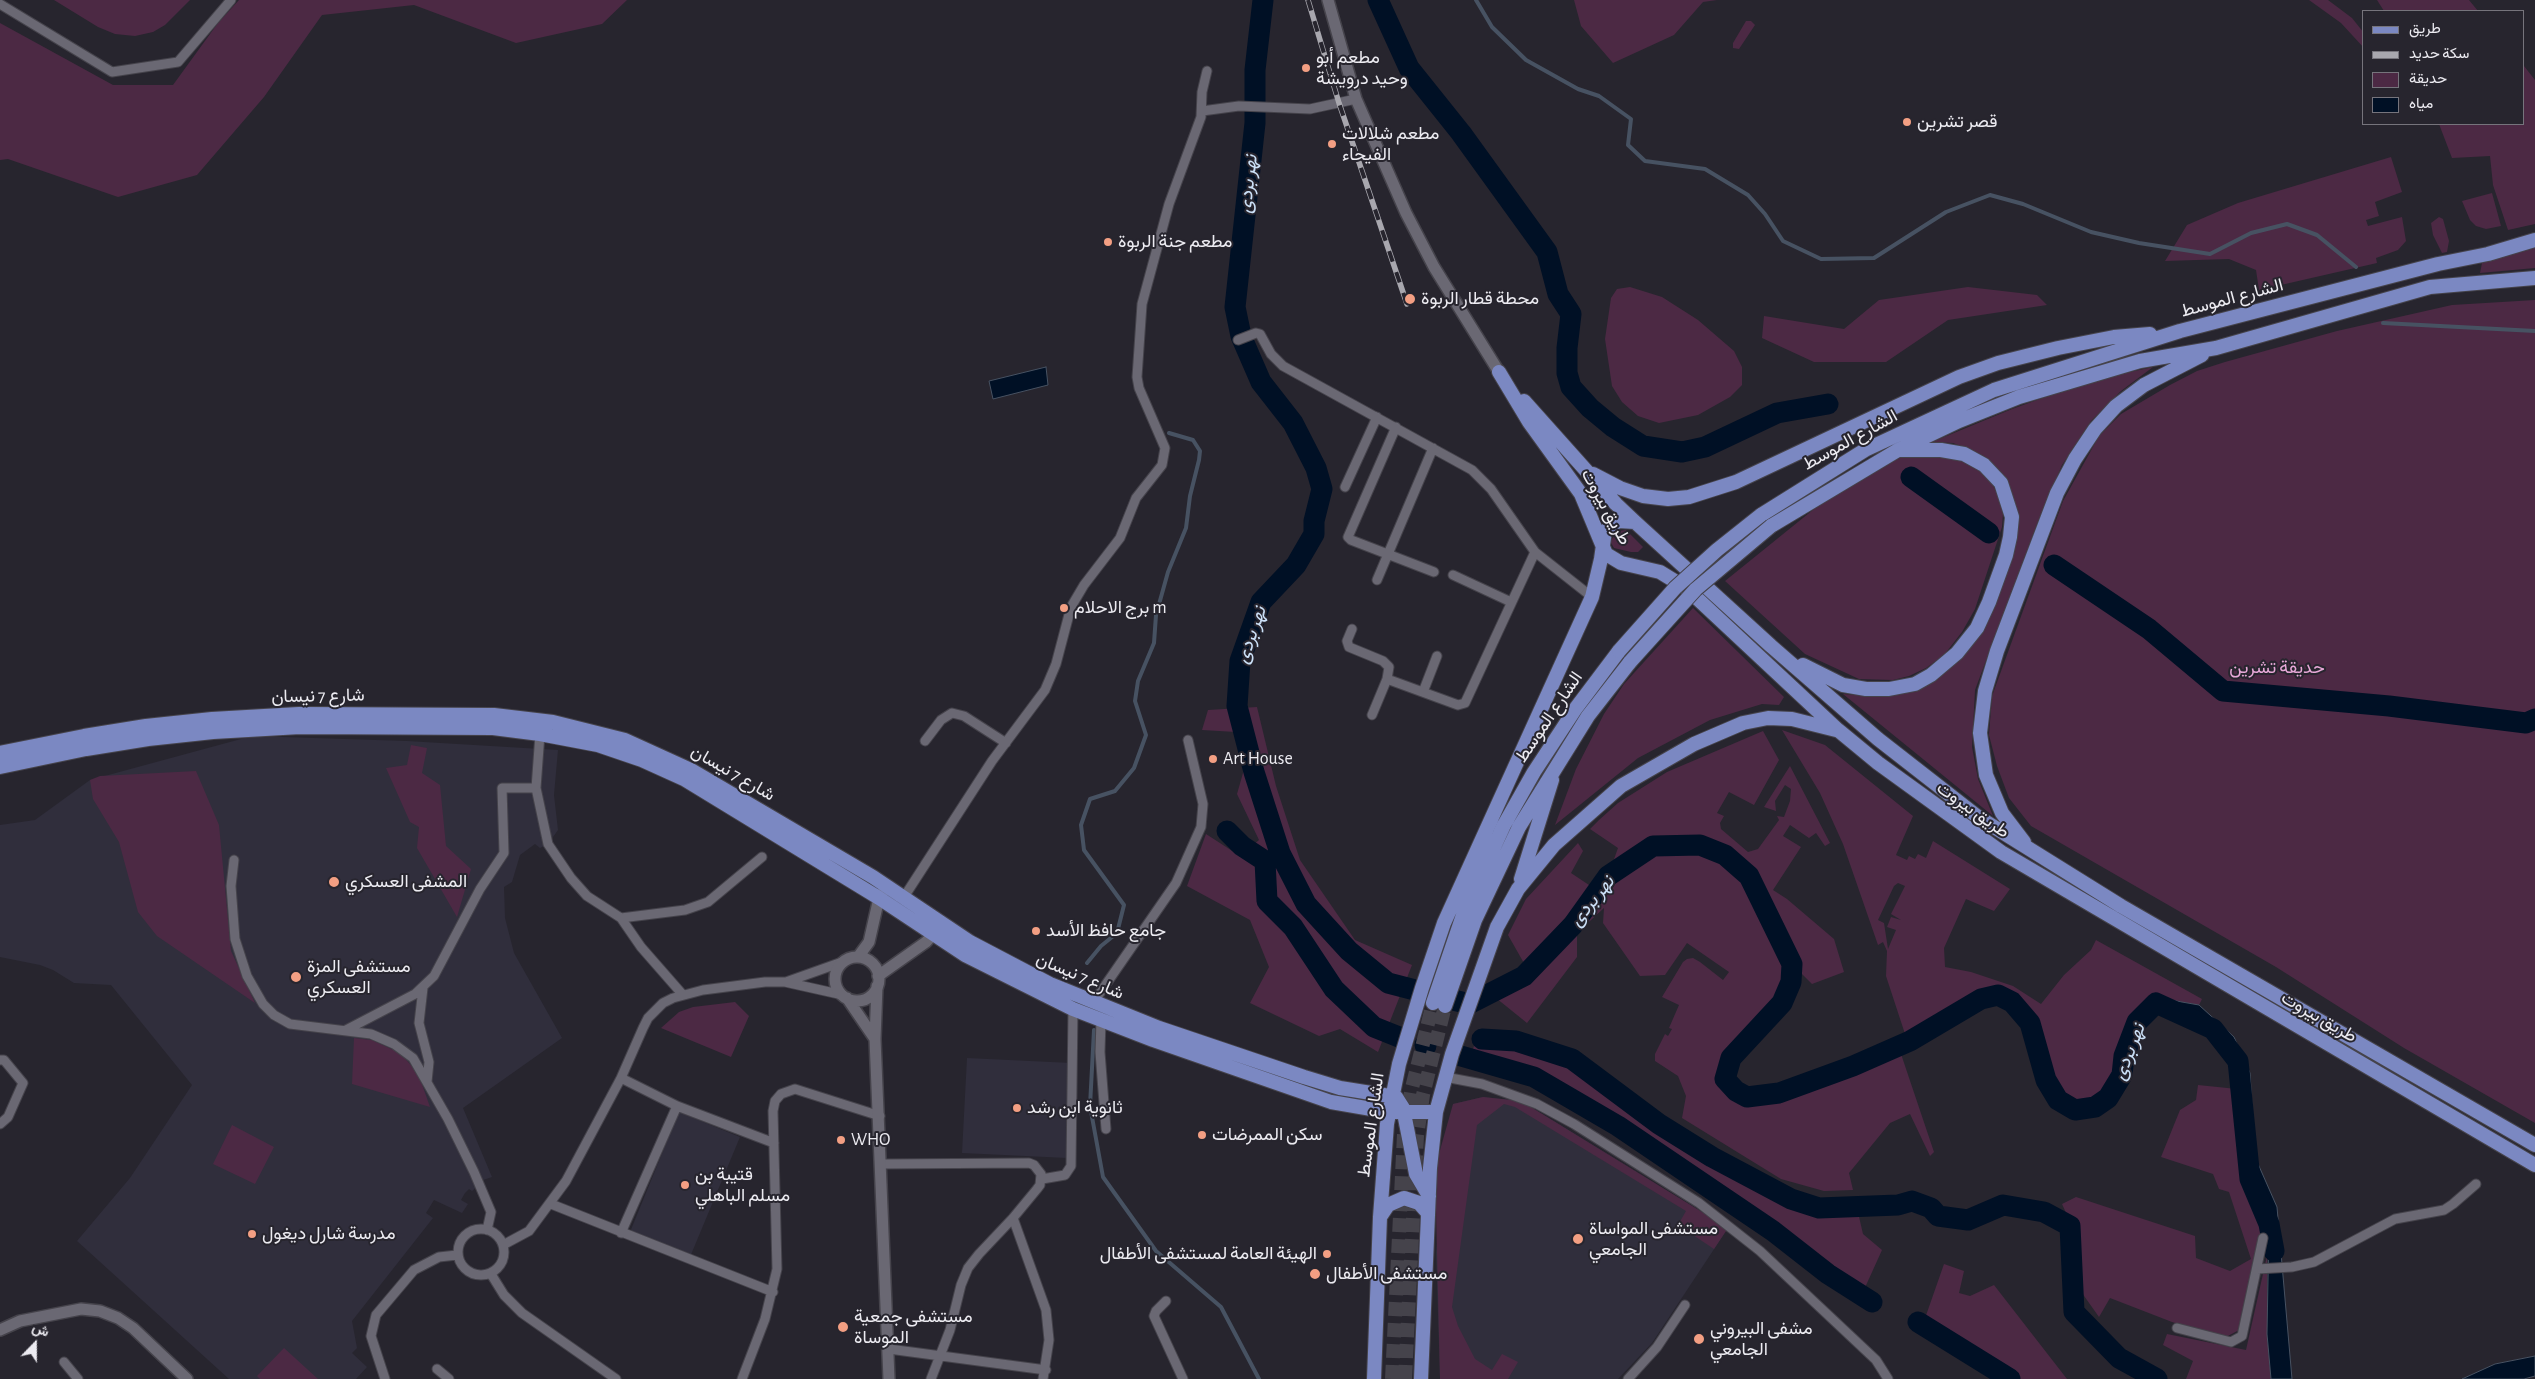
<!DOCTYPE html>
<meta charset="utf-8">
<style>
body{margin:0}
#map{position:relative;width:2535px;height:1379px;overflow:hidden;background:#27252e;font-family:"Alegreya Sans",Vazirmatn,sans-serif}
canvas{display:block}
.legend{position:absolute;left:2362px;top:10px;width:162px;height:115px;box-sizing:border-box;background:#27252e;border:1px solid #76747c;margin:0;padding:6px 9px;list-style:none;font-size:15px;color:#ecebf1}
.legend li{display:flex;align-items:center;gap:10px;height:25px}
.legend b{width:25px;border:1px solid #76747c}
.north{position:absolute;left:10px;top:1319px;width:50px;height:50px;-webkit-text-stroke:4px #27252e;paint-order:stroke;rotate:22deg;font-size:14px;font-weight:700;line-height:20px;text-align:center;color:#ecebf1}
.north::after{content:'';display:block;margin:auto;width:18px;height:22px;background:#ecebf1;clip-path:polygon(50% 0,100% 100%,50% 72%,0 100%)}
</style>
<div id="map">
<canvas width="2535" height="1379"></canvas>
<ul class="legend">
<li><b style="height:6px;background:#7b88c2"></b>طريق</li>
<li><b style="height:6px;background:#a8a7ae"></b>سكة حديد</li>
<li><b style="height:14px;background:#4c2944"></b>حديقة</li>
<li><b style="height:14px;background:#001025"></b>مياه</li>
</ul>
<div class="north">ش</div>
</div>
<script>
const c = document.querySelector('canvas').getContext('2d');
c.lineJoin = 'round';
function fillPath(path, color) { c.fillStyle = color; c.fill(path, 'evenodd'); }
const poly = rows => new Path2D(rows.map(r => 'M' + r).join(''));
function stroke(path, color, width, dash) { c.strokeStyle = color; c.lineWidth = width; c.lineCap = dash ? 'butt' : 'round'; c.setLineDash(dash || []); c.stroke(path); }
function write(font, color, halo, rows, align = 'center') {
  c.font = font + ' "Alegreya Sans",Vazirmatn,sans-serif'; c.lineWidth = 4; c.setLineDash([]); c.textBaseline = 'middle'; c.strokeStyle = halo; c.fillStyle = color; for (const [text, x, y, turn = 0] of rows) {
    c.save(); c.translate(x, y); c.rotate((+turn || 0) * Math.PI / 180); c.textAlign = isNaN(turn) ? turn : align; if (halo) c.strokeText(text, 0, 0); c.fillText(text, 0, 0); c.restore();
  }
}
fillPath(poly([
 [252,736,407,741,558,750,554,795,558,830,548,844,540,848,535,844,520,855,512,882,504,887,505,918,514,953,562,1038,463,1108,492,1177,474,1183,477,1187,472,1191,469,1189,465,1193,461,1200,468,1204,462,1213,434,1200,426,1213,433,1218,352,1321,357,1348,352,1353,367,1367,356,1379,229,1379,77,1241,130,1178,192,1085,111,985,74,983,53,970,40,965,0,957,0,825,35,820,90,780],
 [967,1058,1072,1063,1067,1158,962,1153],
 [1483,1097,1521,1101,1728,1228,1652,1343,1618,1379,1440,1379,1436,1252,1453,1104],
 [679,1112,740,1137,690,1257,630,1232]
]), '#302e3c');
fillPath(poly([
 [54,0,190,0,165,25,153,32,135,36,115,34,98,27],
 [239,0,627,0,602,24,516,43,414,5,322,15,264,97,197,175,118,197,8,159,0,160,0,23,113,85,173,85,218,23],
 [1574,0,1717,0,1703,2,1674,35,1613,63,1581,26],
 [2309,0,2328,0,2352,18,2364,33,2364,48,2341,23],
 [2377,0,2469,0,2478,11,2384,11],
 [1746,21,1751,21,1755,25,1739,49,1733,48,1733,43],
 [2524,66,2535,80,2535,224,2508,230,2493,185,2490,156,2452,158,2439,124,2524,124],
 [2391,157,2402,192,2375,202,2379,216,2366,220,2368,226,2402,217,2406,241,2398,250,2376,258,2377,263,2259,290,2256,270,2229,259,2165,261,2187,225,2238,203],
 [2492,193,2501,226,2486,229,2476,226,2470,220,2462,201],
 [2439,217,2443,219,2449,241,2447,252,2442,253,2433,235,2431,223],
 [2535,244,2535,268,2480,273,2482,263],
 [1630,287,1662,297,1698,320,1734,351,1742,367,1742,385,1730,397,1698,415,1659,423,1638,416,1622,402,1612,386,1605,339,1611,298,1617,289],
 [1968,287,2037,295,2047,305,1948,320,1886,362,1814,362,1762,338,1764,316,1844,329,1879,300],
 [2535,300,2535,1123,2404,1048,2276,967,2031,826,2009,798,1997,766,1989,735,1992,696,2063,501,2099,436,2121,414,2170,385,2197,371,2225,362,2337,331,2452,305],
 [2153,367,2121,391,2091,421,2062,465,2037,524,1975,690,1972,747,1978,779,1993,816,1843,694,1884,697,1921,685,1954,664,2000,589,2013,554,2017,522,2011,493,1998,470,1974,451,1953,443,1932,442,2012,409,2073,387,2116,375],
 [1913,455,1961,458,1983,472,1992,483,1999,498,2003,514,2002,527,1975,609,1962,632,1944,655,1926,668,1909,676,1893,680,1859,679,1805,654,1725,581,1819,505,1895,459],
 [1626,530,1643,547,1638,552,1631,552,1614,548,1610,541,1619,531],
 [1693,608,1784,697,1779,705,1762,704,1710,720,1638,758,1555,825,1576,769,1604,714,1624,684],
 [1257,707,1276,786,1300,860,1355,940,1412,965,1378,1052,1340,1029,1319,1036,1250,1003,1269,967,1250,920,1187,886,1206,834,1240,856,1259,840,1237,794,1245,766,1236,732,1202,730,1208,710],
 [1782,730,1825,745,1913,816,1896,855,1907,860,1909,856,1915,859,1918,854,1926,858,1933,841,2010,889,1994,911,1966,899,1944,948,1945,967,1971,972,2013,986,2041,1004,2064,975,2091,950,2096,940,2202,999,2199,1005,2159,998,2137,1022,2124,1056,2122,1075,2108,1098,2095,1107,2075,1110,2058,1100,2046,1080,2030,1023,2033,1019,2000,991,1988,987,1977,996,1907,1040,1886,976,1887,951,1883,942,1878,945,1843,844,1820,793],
 [1898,883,1905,886,1891,914,1901,920,1891,917,1887,927,1896,930,1888,949,1884,923,1878,920,1894,886],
 [1763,731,1779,760,1754,805,1729,792,1717,813,1724,816,1720,823,1721,829,1748,852,1758,849,1779,820,1777,816,1784,817,1790,801,1791,789,1785,785,1775,801,1776,811,1764,807,1790,766,1830,843,1825,846,1816,833,1809,838,1790,825,1783,836,1801,847,1773,890,1787,899,1834,939,1844,972,1812,984,1792,964,1790,964,1788,984,1778,1001,1736,1044,1722,1073,1725,1090,1745,1107,1775,1101,1901,1054,1934,1152,1930,1156,1910,1114,1890,1123,1849,1173,1853,1190,1824,1191,1781,1179,1682,1118,1686,1096,1678,1076,1655,1061,1655,1054,1665,1034,1668,1036,1672,1029,1669,1028,1679,1005,1662,997,1683,962,1687,959,1693,958,1700,962,1723,980,1729,972,1687,943,1665,975,1640,976,1603,923,1604,908,1577,933,1577,957,1527,1023,1496,998,1526,981,1606,891,1608,876,1618,848,1590,829,1599,820,1618,803,1667,772],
 [411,745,427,748,422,773,440,785,446,846,471,869,457,917,417,848,419,827,410,822,386,768,407,765],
 [196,771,219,825,231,951,255,1003,157,936,138,912,119,842,93,799,90,780,100,776],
 [1578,843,1583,851,1571,873,1592,887,1525,965,1508,935,1526,899],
 [735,1002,749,1016,731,1057,661,1028,679,1012,693,1007],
 [354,1038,372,1040,400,1053,418,1073,430,1107,352,1084],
 [1516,1042,1572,1062,1654,1123,1788,1200,1823,1211,1857,1208,1863,1234,1882,1250,1863,1292,1776,1226,1623,1123,1535,1073,1472,1052,1474,1046],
 [2198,1085,2237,1089,2247,1181,2266,1233,2262,1237,2241,1329,2224,1338,2172,1322,2110,1298,2099,1317,2082,1293,2072,1226,2062,1204,2076,1197,2195,1236,2196,1258,2230,1271,2251,1259,2229,1192,2219,1189,2213,1174,2161,1157,2180,1110,2196,1100],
 [1483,1097,1521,1101,1728,1228,1714,1249,1678,1225,1686,1211,1515,1107,1504,1104,1477,1125,1452,1307,1458,1326,1475,1359,1492,1370,1502,1354,1518,1362,1508,1379,1440,1379,1435,1168,1453,1104],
 [232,1125,274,1147,255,1184,213,1164],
 [2267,1256,2267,1334,2271,1379,2186,1379,2193,1361,2163,1345,2167,1334,2246,1350],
 [1944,1264,1964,1271,1959,1293,1970,1296,1994,1285,2067,1379,2014,1379,1923,1324],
 [284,1348,318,1379,260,1379,257,1376]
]), '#4c2944');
const water = poly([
 [1046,367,1048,385,993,399,989,381,1046,367],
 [2159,998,2199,1005,2234,1037,2250,1073,2255,1157,2277,1207,2292,1379,2271,1379,2267,1334,2269,1224,2250,1179,2238,1061,2213,1029,2156,1003,2137,1022,2159,998],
 [2535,1356,2535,1376,2524,1379,2462,1379,2495,1364,2535,1356]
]);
fillPath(water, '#001025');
stroke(water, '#475262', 1);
stroke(poly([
 [1476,0,1492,27,1526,60,1578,89,1599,96,1631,119,1628,145,1645,161,1705,169,1748,195,1765,214,1783,241,1821,259,1874,258,1946,212,1990,195,2023,204,2091,232,2139,243,2210,254,2251,233,2287,224,2317,235,2356,267],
 [2383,323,2535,331],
 [1087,963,1101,946,1117,933,1124,905,1084,850,1081,825,1090,799,1115,791,1134,768,1146,735,1135,701,1138,681,1154,643,1156,615,1168,572,1186,528,1190,496,1199,460,1200,451,1193,440,1169,433],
 [1094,1030,1090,1106,1103,1177,1156,1251,1221,1307,1259,1379]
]), '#475262', 4);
stroke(poly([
 [1263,0,1255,70,1255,123,1235,307,1241,336,1261,382,1293,423,1316,468,1322,489,1314,521,1314,534,1296,565,1261,602,1240,661,1237,706,1254,772,1280,853,1306,904,1349,951,1388,983,1469,1004,1524,976,1573,925,1608,876,1653,846,1700,845,1725,855,1749,876,1792,964,1791,982,1782,1003,1731,1058,1725,1079,1736,1091,1747,1097,1779,1093,1853,1066,1910,1041,1981,999,1998,995,2012,1002,2030,1023,2046,1080,2058,1100,2075,1110,2095,1107,2108,1098,2122,1075,2124,1056,2137,1022,2156,1003,2213,1029,2238,1061,2250,1179,2269,1224,2274,1251],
 [1378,0,1409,68,1461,133,1547,252,1558,294,1571,314,1567,348,1567,373,1571,387,1590,408,1613,427,1643,446,1682,452,1705,447,1777,413,1828,404],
 [1911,477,1989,533],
 [2054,565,2149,629,2223,691,2389,706,2526,723,2535,719],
 [1227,831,1242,846,1265,861,1267,901,1293,927,1334,989,1374,1027,1404,1039],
 [1482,1039,1516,1041,1572,1059,1659,1124,1712,1157,1791,1199,1819,1208,1898,1205,1912,1201,1931,1208,1938,1216,1968,1220,2003,1205,2044,1212,2070,1226,2074,1312,2119,1358,2157,1379],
 [1425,1045,1426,1046],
 [1461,1056,1534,1077,1618,1126,1773,1231,1828,1274,1872,1302],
 [1918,1322,2010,1379]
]), '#001025', 21);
stroke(poly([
 [1392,1379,1404,1134,1411,1092,1433,1003],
 [1405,1379,1417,1136,1423,1095,1445,1006]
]), '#45434b', 14, [14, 7]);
const minor = poly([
 [0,4,112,72,178,62,231,0],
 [1202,111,1239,106,1310,109,1356,99],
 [1238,340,1256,333,1260,334,1271,354,1283,366,1472,470,1491,489,1535,552,1592,597],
 [1396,427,1348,537,1351,540,1434,572],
 [1345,487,1377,417],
 [1453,575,1511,602],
 [1377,580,1433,448],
 [1352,629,1347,641,1349,647,1383,661,1389,667,1387,679,1372,715],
 [1387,679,1458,705,1465,703,1535,552],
 [1423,692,1437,656],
 [540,734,536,788,548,844,571,878,587,896,621,918,641,947,683,995],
 [925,741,941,720,952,713,964,716,1006,743],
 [234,860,231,886,235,939,247,976,263,1004,274,1015,290,1024,371,1034,394,1044,413,1058,448,1119,474,1172,491,1212,487,1230],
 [904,897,992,761,1045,690,1056,664,1071,607,1084,585,1120,538,1136,498,1162,465,1165,448,1139,388,1137,377,1142,304,1169,204,1201,117,1202,92,1207,71],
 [621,918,685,910,708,902,762,857],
 [786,982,845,961],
 [423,988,419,1023,429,1062,427,1082],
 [1093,1003,1176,883,1201,827,1203,804,1188,740],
 [1101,1020,1100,1052,1106,1129],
 [346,1030,415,994,434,976,480,889,504,853,502,788,536,788],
 [0,1060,4,1060,23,1083,8,1117,0,1124],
 [1445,1077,1482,1084,1537,1104,1574,1124,1699,1203,1760,1251,1876,1360,1888,1379],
 [621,1078,677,1106,774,1143],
 [882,1164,1029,1163,1034,1165,1041,1174,1040,1185,1037,1189,1013,1218,979,1254,968,1268,961,1285,950,1330,931,1379],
 [1042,1179,1065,1175,1071,1166,1073,1009],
 [551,1204,773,1292],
 [1013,1218,1046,1310,1049,1340,1043,1379],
 '458 1252a23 23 0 1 1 46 0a23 23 0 1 1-46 0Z',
 [621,1233,677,1106],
 [503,1245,529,1231,566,1181,621,1078,643,1028,648,1018,663,1003,673,998,703,990,765,982,785,982,843,995],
 [2257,1269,2292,1267,2314,1262,2395,1219,2444,1210,2453,1204,2476,1184],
 [491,1274,504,1295,522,1313,616,1379],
 [1166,1301,1156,1311,1154,1316,1183,1379],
 [2177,1328,2231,1342,2242,1336,2263,1238],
 [889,1349,1046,1370],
 [64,1362,78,1379],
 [437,1369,449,1379],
 [385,1379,371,1336,376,1315,414,1270,439,1257,457,1255],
 [742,1379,765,1319,777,1269,773,1111,775,1101,781,1094,795,1089,880,1116],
 [1628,1379,1657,1347,1685,1305]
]);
const tertiary = poly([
 [1328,0,1356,99,1406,213,1434,267,1499,372],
 [858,957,869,942,879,898,883,892],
 '835 979a22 22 0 1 1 44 0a22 22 0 1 1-44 0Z',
 [878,976,926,942,939,928],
 [877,986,875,1039,889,1379],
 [847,998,875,1039],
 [0,1330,20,1321,81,1309,100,1311,118,1318,133,1328,187,1379]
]);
const primary = poly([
 [1499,372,1529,422,1581,494,1606,554,1621,563,1660,572,1686,588,1838,730,1878,763,2001,852,2535,1165],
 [1524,401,1616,504,1635,522,1771,646,1878,739,1978,817,2121,906,2535,1145],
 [1593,474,1620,488,1643,496,1668,499,1689,497,1736,482,1959,377,1998,363,2058,348,2114,337,2150,334],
 [1761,515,1865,450,1994,390,2180,331,2438,264,2488,254,2535,240],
 [1771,526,1898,450,1959,421,2019,397,2140,361,2216,348,2430,287,2535,278],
 [1803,665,1843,685,1866,689,1889,689,1915,684,1931,675,1957,653,1977,628,1989,602,2006,555,2010,537,2012,517,2001,483,1984,465,1964,454,1941,450,1901,450],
 [0,753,84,736,146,726,212,719,299,714,494,715,553,722,625,740,691,770,873,877,970,942,1050,984,1159,1028,1304,1077,1340,1088,1396,1097,1403,1108,1416,1174,1429,1196],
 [0,767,86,749,148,739,213,732,300,727,493,728,540,734,598,745,642,760,684,779,879,898,965,955,1073,1009,1153,1040,1331,1102,1389,1112,1436,1112],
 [2024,842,2002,813,1986,775,1980,733,1985,691,1997,651,2057,493,2075,459,2095,429,2116,406,2144,385,2202,355],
 [1521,879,1552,780],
 [1433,1003,1463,915,1504,825,1534,772,1576,708,1619,651],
 [1445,1006,1475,920,1519,827,1588,716,1630,662],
 [1380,1217,1388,1205,1404,1198,1419,1203,1428,1213],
 [1374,1379,1380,1217,1387,1124,1399,1064,1422,988,1444,923,1592,597,1601,559,1605,531,1618,521,1635,522],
 [1421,1379,1430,1168,1436,1112,1452,1054,1497,927,1518,889,1554,845,1621,786,1694,744,1743,723,1768,718,1792,719,1836,730]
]);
stroke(minor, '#45434b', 11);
stroke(tertiary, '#45434b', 14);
stroke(primary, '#45434b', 16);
stroke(minor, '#6a6873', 9);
stroke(tertiary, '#6a6873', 11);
stroke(primary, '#7b88c2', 14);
const rail = poly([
 [1308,0,1339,103,1407,304]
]);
stroke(rail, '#a8a7ae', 5.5);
stroke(rail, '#27252e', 4, [11]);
const primaryBridge = poly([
 [1619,651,1675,588,1717,550,1761,515],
 [1630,662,1696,589,1771,526]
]);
stroke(primaryBridge, '#45434b', 16, []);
stroke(primaryBridge, '#7b88c2', 14);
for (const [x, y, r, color] of [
 [1306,68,5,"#f39f83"],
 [1907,122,5,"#f39f83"],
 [1332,144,5,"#f39f83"],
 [1108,242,5,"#f39f83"],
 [1410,299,6,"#f39f83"],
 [1064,608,5,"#f39f83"],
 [1213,759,5,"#f39f83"],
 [334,882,6,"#f39f83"],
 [1036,931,5,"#f39f83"],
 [296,977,6,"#f39f83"],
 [1017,1108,5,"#f39f83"],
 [1202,1135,5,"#f39f83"],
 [841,1140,5,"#f39f83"],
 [685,1185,5,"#f39f83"],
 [252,1234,5,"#f39f83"],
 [1578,1239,6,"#f39f83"],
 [1327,1254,5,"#f39f83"],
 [1315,1274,6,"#f39f83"],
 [843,1327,6,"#f39f83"],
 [1699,1339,6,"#f39f83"]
]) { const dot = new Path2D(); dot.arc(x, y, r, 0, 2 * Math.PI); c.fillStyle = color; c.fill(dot); stroke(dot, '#27252e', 2); }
write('18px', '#ecebf1', '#27252e', [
 ["مطعم أبو",1316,58],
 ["وحيد درويشة",1316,79],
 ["قصر تشرين",1917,122],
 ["مطعم شلالات",1342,134],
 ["الفيحاء",1342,155],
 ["مطعم جنة الربوة",1118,242],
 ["محطة قطار الربوة",1421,299],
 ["برج الاحلام m",1074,608],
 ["Art House",1223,759],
 ["المشفى العسكري",345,882],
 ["جامع حافظ الأسد",1046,931],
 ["مستشفى المزة",307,967],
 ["العسكري",307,988],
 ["ثانوية ابن رشد",1027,1108],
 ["سكن الممرضات",1212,1135],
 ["WHO",851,1140],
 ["قتيبة بن",695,1175],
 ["مسلم الباهلي",695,1196],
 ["مستشفى المواساة",1589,1229],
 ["الجامعي",1589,1250],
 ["مدرسة شارل ديغول",262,1234],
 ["الهيئة العامة لمستشفى الأطفال",1317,1254,"right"],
 ["مستشفى الأطفال",1326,1274],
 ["مستشفى جمعية",854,1317],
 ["الموساة",854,1338],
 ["مشفى البيروني",1710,1329],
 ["الجامعي",1710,1350]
], 'left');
write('18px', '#ecebf1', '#27252e', [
 ["الشارع الموسط",2232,298,-15],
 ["الشارع الموسط",1850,440,-29],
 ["طريق بيروت",1606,507,61],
 ["شارع 7 نيسان",318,696,-1],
 ["الشارع الموسط",1549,717,-56],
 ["شارع 7 نيسان",733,773,30],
 ["طريق بيروت",1973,810,35],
 ["شارع 7 نيسان",1080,976,23],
 ["طريق بيروت",2319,1017,30],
 ["الشارع الموسط",1371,1125,-82]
]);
write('18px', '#e7a8d8', '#27252e', [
 ["حديقة تشرين",2277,668]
]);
write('italic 19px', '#cce1f8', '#27252e', [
 ["نهر بردى",1248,184,-84],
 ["نهر بردى",1251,635,-71],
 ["نهر بردى",1592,901,-51],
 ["نهر بردى",2129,1052,-69]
]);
</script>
